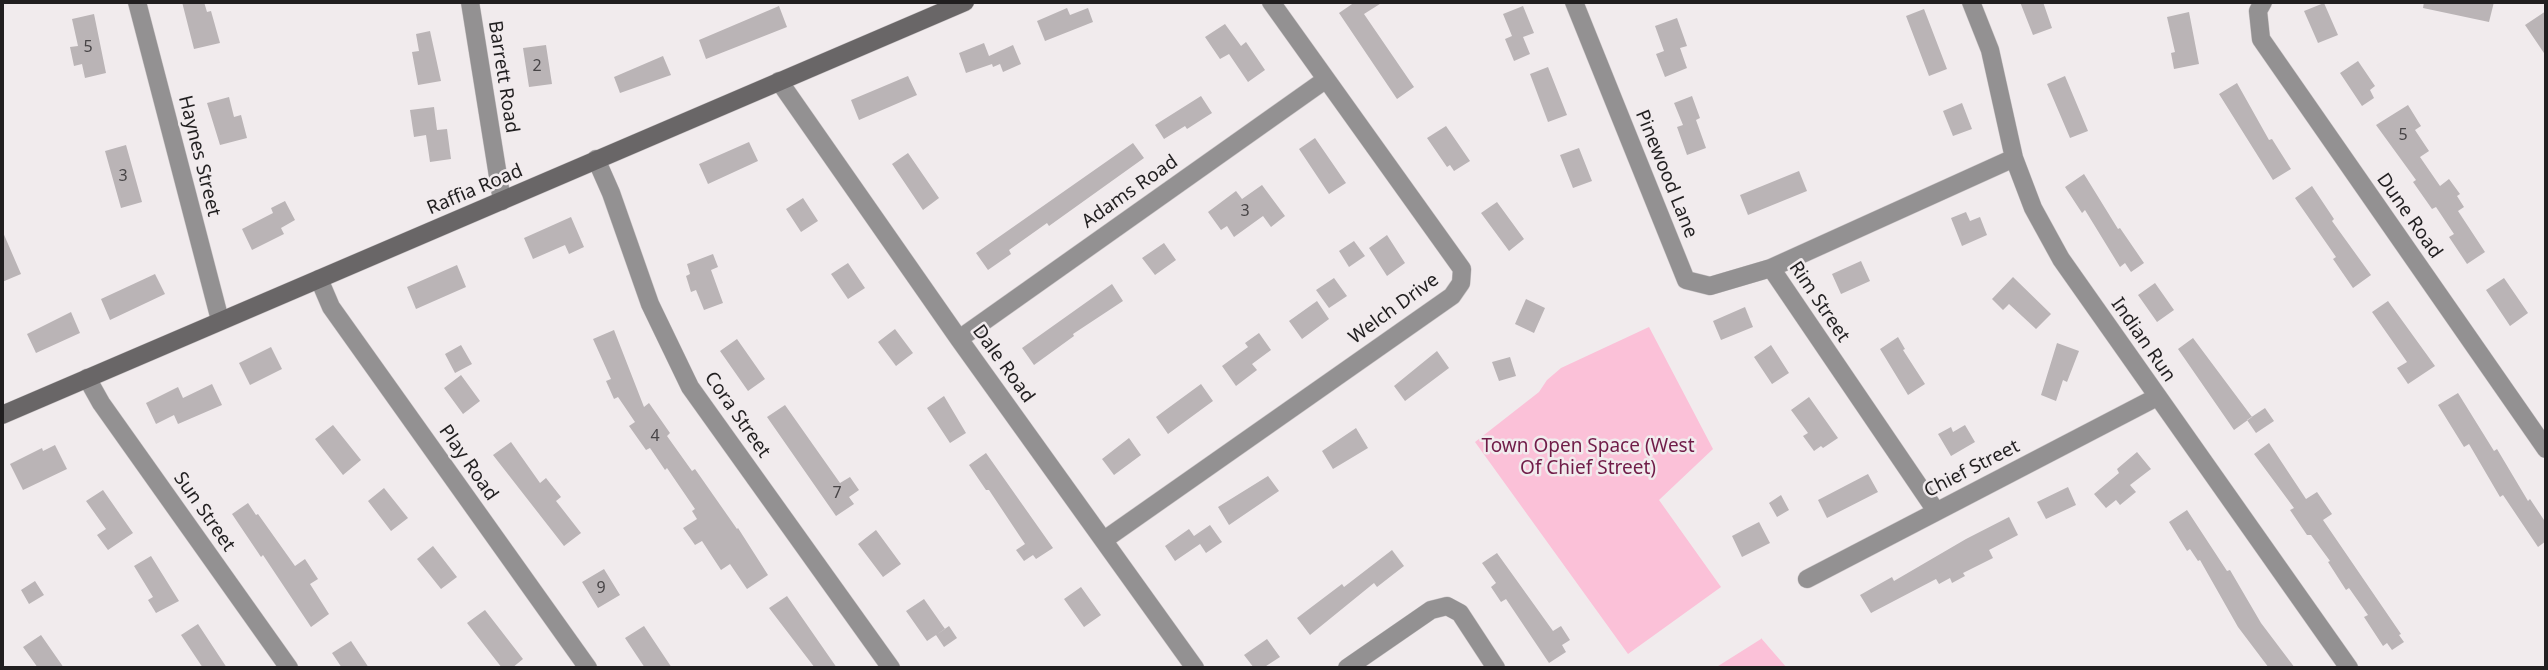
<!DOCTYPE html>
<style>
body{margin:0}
#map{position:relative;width:2548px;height:670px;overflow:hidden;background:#f1ebed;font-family:"Noto Sans",sans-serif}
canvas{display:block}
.frame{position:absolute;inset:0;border:4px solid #211f20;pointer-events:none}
</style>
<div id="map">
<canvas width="2548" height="670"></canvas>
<div class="frame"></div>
</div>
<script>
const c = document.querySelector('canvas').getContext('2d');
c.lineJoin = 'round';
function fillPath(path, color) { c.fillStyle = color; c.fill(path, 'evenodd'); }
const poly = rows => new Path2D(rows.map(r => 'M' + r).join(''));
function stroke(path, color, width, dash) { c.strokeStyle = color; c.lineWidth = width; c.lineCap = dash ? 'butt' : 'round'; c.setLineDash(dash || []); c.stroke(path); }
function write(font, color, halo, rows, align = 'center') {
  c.font = font + ' "Noto Sans",sans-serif'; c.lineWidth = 5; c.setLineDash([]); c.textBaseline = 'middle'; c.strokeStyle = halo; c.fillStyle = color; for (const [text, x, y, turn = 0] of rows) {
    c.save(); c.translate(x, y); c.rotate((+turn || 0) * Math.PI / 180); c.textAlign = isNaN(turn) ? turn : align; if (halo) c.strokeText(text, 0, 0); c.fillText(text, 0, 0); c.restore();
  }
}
fillPath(poly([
 [1649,327,1713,449,1659,500,1721,587,1628,654,1475,442,1539,392,1547,380,1561,368],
 [1761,638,1787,668,1715,668,1761,639]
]), '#fbc1d8');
fillPath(poly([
 [182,2,204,2,207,12,211,11,220,43,194,49],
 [1355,2,1383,2,1364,14,1414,87,1397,99,1339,13],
 [2020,2,2043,2,2052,28,2033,35],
 [2424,2,2494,2,2489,22,2423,8],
 [2324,3,2338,35,2318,43,2304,11],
 [779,6,787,27,706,59,699,40],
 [1523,6,1534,33,1523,37,1530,54,1514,61,1505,39,1512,36,1503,14],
 [1067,8,1070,15,1088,8,1093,22,1045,41,1037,21],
 [1924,9,1947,69,1929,76,1906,16],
 [2546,11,2546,56,2525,25],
 [2189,12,2199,64,2174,69,2171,53,2175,52,2167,17],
 [94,14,106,73,85,78,82,64,74,66,70,47,78,46,72,19],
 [1677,18,1687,46,1680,48,1687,68,1665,77,1656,54,1664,51,1655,26],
 [1225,24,1241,46,1246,42,1265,70,1248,82,1229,54,1220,59,1205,37],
 [430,31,441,81,418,85,412,52,419,51,416,34],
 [984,43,989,56,1013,45,1021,64,1003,72,1000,64,993,67,992,64,966,73,959,53],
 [546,45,552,84,529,87,523,48],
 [663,56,671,75,620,93,614,77],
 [2358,61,2375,86,2370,90,2374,98,2362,106,2340,73],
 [1548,67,1567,115,1548,122,1530,74],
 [908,76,917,95,859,120,851,100],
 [2065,76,2088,131,2070,138,2047,84],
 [2237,83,2269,140,2272,139,2291,169,2273,180,2219,94],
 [1201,96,1212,113,1187,129,1185,126,1164,139,1155,125],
 [1692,96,1700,118,1696,120,1706,148,1687,155,1677,127,1683,125,1674,103],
 [229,97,234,117,241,115,247,138,220,145,207,103],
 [1962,103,1972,129,1953,136,1943,111],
 [2408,105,2421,126,2415,130,2429,151,2420,157,2440,186,2449,179,2460,194,2457,196,2464,207,2458,211,2485,252,2467,264,2449,237,2454,234,2436,207,2432,209,2413,182,2416,180,2376,125],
 [434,107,437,130,447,129,451,159,430,162,426,135,414,137,410,110],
 [1446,126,1470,161,1454,171,1450,165,1447,167,1427,138],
 [1315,138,1346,183,1329,194,1299,149],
 [749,142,758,161,708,184,699,164],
 [1133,143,1144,158,1049,226,1047,223,1009,250,1011,254,988,270,976,253],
 [126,145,142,202,121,208,105,151],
 [1579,148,1592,181,1573,188,1560,155],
 [908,153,939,198,923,210,892,164],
 [1799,171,1807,191,1748,215,1740,195],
 [2084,174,2118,229,2120,228,2144,263,2131,272,2125,263,2120,267,2085,210,2082,213,2065,187],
 [1262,185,1285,216,1271,227,1263,216,1234,237,1227,226,1221,230,1208,212,1236,191,1242,199],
 [2312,186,2334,219,2332,221,2371,275,2353,288,2333,259,2336,257,2295,198],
 [803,198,818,221,801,232,786,209],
 [285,201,295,220,281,228,284,234,252,250,242,229,273,213,271,208],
 [1497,202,1524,239,1509,251,1481,213],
 [1966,212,1970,221,1980,217,1987,235,1962,246,1951,218],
 [571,217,584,247,569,254,565,245,533,259,524,238],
 [2,230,21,274,2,282],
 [1387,235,1405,263,1387,276,1369,248],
 [1354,241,1365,256,1349,267,1339,251],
 [1164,243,1176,260,1155,275,1142,258],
 [713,254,718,267,711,270,723,303,704,310,696,290,691,292,686,276,690,274,687,264],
 [1861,261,1870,281,1841,294,1832,274],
 [848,263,865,288,848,299,831,274],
 [457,265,466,287,416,309,407,287],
 [155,274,165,294,110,320,101,299],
 [2013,277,2051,314,2036,329,2009,304,2003,310,1992,299],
 [1334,278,1347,296,1329,308,1316,290],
 [2504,278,2528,313,2510,326,2486,290],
 [2155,283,2174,310,2157,322,2138,295],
 [1112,284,1123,301,1073,334,1074,336,1034,365,1022,348],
 [1526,299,1545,308,1534,333,1515,324],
 [1317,301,1329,319,1302,339,1289,321],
 [2388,301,2435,366,2408,384,2397,368,2407,362,2372,312],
 [1745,307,1753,327,1721,340,1713,321],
 [71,312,80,333,36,353,27,334],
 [895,329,913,353,896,366,878,342],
 [614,330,644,407,649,403,670,433,667,436,692,471,695,469,737,529,738,528,768,575,747,589,730,564,721,570,702,541,695,545,683,528,697,519,692,511,695,509,667,468,665,470,650,448,646,450,629,426,635,422,618,397,614,399,606,381,611,379,593,339],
 [1259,333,1271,350,1252,364,1257,370,1236,386,1222,366,1248,347,1245,343],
 [1898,337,1905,349,1903,350,1925,384,1908,395,1880,349],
 [2193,338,2252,417,2234,430,2178,349],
 [737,339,765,379,748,391,720,351],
 [2057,343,2079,351,2067,382,2063,380,2056,401,2041,395],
 [461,345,472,364,455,373,445,354],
 [1771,345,1789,373,1772,384,1754,357],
 [271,347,282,369,250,385,239,363],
 [1437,351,1449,368,1405,401,1394,386],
 [1510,357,1516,376,1499,381,1492,362],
 [461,375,480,401,463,414,444,388],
 [212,384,222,405,178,424,174,415,156,424,146,403,178,387,183,398],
 [1201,384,1213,401,1168,434,1156,417],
 [2458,393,2494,451,2497,449,2528,501,2530,499,2546,523,2546,541,2538,547,2503,495,2500,497,2469,444,2464,447,2438,405],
 [944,396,966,433,950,443,927,408],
 [1809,397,1838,438,1823,448,1821,446,1814,451,1803,436,1808,433,1791,410],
 [785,405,840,483,850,477,859,490,849,497,854,504,836,516,767,417],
 [2265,408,2274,421,2256,433,2247,420],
 [333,425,361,460,343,475,315,439],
 [1965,425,1975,442,1951,456,1938,434,1951,427,1953,432],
 [1356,428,1368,448,1333,469,1322,451],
 [1129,438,1141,455,1114,475,1102,459],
 [511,442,540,483,546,478,561,497,556,501,581,533,564,546,493,455],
 [2269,443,2306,499,2317,492,2332,514,2323,520,2401,634,2399,635,2404,642,2392,650,2387,643,2383,646,2364,617,2368,615,2349,588,2346,590,2328,562,2330,561,2311,535,2307,535,2290,510,2294,508,2254,454],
 [55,445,67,469,23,490,10,464,42,448,43,451],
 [2137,452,2151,469,2130,485,2136,492,2120,505,2116,500,2106,508,2094,494,2119,473,2117,469],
 [986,453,1053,548,1036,559,1033,555,1024,561,1016,550,1025,544,989,490,986,490,969,465],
 [1868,474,1878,492,1827,518,1818,500],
 [1268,476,1279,491,1229,525,1218,507],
 [2068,487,2076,505,2046,519,2037,502],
 [384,488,408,518,391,531,368,501],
 [103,490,133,533,108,550,97,535,106,529,86,501],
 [1781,495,1789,510,1777,517,1769,503],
 [248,503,256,515,258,514,295,566,305,559,318,579,310,584,329,614,311,627,263,555,261,557,232,514],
 [2187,510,2227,571,2230,570,2261,623,2295,668,2269,668,2238,627,2200,560,2198,561,2190,549,2187,551,2169,522],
 [2009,517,2018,535,1989,550,1993,558,1963,573,1965,576,1952,583,1950,578,1939,584,1936,579,1871,613,1860,595,1892,577,1894,581,1966,539],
 [1759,522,1770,543,1742,557,1732,536],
 [1210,525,1222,542,1206,553,1200,544,1175,561,1165,546,1189,529,1194,536],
 [876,530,901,564,883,577,858,544],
 [433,546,457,577,441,589,417,559],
 [1392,550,1404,566,1377,587,1374,583,1310,635,1297,618,1342,584,1344,587],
 [1497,553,1553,631,1561,626,1570,640,1562,645,1566,652,1549,663,1506,599,1501,602,1491,587,1496,583,1482,563],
 [151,556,179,601,156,613,148,600,153,597,134,566],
 [604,569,620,595,598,608,582,582],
 [35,581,44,595,29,604,21,590],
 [1081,587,1101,615,1084,627,1064,599],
 [787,596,837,668,815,668,769,608],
 [924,599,945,629,927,641,906,611],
 [485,610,523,659,512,668,502,668,467,623],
 [198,624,227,668,203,668,181,635],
 [644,626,672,668,645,668,625,638],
 [949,626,957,638,944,647,936,635],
 [41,635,64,668,38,668,23,647],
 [1267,639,1280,657,1263,668,1254,668,1244,655],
 [351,641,369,668,342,668,332,653]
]), '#bab4b6');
const minor = poly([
 [137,2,220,320],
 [470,2,502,201],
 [1574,2,1686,280,1710,286,1771,268,2014,158],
 [1971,2,1990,50,2014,158,2033,208,2061,259,2349,668],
 [2263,2,2258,11,2261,39,2546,449],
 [779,81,959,339,1195,668],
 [596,159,611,193,650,304,690,387,891,668],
 [1771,268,1936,511],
 [319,279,331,307,588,668],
 [959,339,1325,80],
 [87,378,101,403,289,668],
 [1104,540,1452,296,1461,283,1462,269,1271,2],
 [1807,579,2157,397],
 [1347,668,1431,610,1447,606,1460,613,1496,668]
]);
const secondary = poly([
 [2,415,965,2]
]);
stroke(minor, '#ccc6c8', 19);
stroke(secondary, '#ccc6c8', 19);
stroke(minor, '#939192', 18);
stroke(secondary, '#696667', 18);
write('16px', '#474446', null, [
 ["5",88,47],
 ["2",537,66],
 ["5",2403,135],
 ["3",123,176],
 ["3",1245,211],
 ["4",655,436],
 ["7",837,493],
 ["9",601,588]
]);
write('19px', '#211f20', '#f1ebed', [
 ["Barrett Road",503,77,81],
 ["Haynes Street",199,156,76],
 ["Pinewood Lane",1666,174,68],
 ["Raffia Road",475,190,-23],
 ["Adams Road",1130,192,-35],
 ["Dune Road",2409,216,55],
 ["Rim Street",1819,302,56],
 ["Welch Drive",1394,309,-36],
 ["Indian Run",2143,340,55],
 ["Dale Road",1003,364,54],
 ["Cora Street",737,415,55],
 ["Play Road",468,463,55],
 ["Chief Street",1972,469,-27],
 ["Sun Street",204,512,55]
]);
write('19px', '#701c48', '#f1ebed', [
 ["Town Open Space (West",1588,447],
 ["Of Chief Street)",1588,469]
]);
</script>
